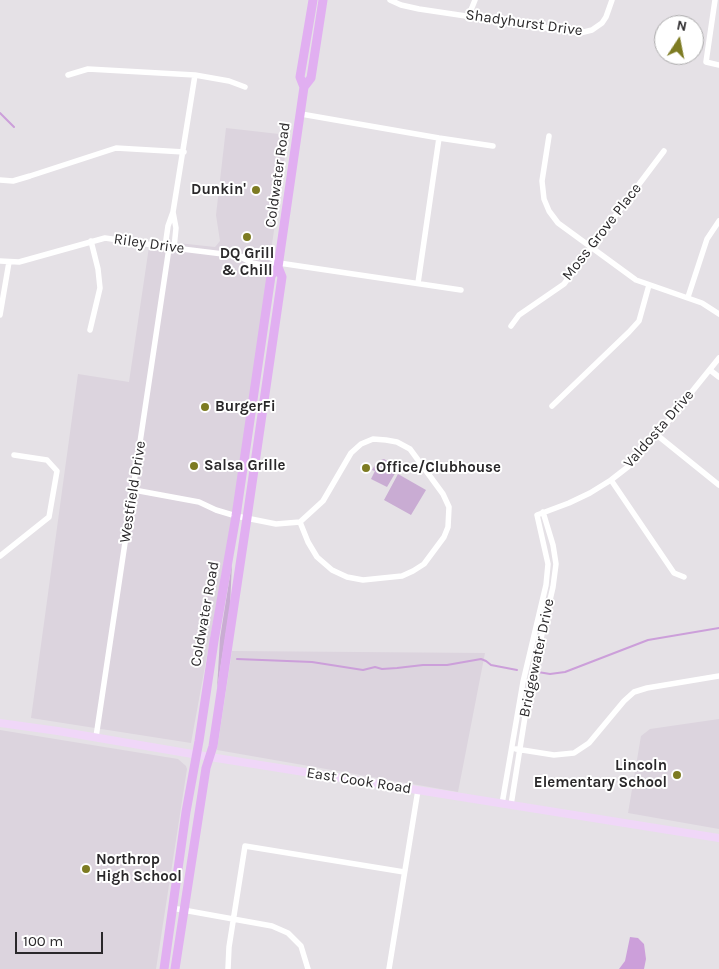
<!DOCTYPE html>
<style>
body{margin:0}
#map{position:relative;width:719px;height:969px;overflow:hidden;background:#e5e1e6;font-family:Karla,sans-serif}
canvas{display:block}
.north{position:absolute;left:654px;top:15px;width:50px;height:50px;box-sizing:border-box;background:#fff;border:1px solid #aaa9aa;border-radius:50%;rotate:11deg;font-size:14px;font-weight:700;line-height:20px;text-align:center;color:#2a282a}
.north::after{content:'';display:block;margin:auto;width:18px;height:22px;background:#7d7b22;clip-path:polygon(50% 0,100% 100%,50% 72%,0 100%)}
.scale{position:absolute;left:15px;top:932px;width:88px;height:22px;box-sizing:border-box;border:2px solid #2a282a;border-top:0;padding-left:6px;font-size:15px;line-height:18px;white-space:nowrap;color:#2a282a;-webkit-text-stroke:4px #fff;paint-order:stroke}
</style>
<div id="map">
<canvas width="719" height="969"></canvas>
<div class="north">N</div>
<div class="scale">100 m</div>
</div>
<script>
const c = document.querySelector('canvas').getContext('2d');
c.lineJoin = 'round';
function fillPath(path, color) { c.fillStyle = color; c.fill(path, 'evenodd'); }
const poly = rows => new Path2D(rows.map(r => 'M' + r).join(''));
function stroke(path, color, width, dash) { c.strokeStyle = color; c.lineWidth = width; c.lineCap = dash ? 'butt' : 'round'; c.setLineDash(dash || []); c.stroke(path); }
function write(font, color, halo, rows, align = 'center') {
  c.font = font + ' Karla,sans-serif'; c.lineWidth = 4; c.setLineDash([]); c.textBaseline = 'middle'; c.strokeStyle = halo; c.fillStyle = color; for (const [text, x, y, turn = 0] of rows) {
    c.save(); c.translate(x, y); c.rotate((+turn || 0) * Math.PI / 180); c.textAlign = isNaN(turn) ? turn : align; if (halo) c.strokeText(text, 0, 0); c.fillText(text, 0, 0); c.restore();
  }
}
fillPath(poly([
 [226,128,288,135,231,524,191,743,31,718,78,374,129,382,150,240,215,247,220,241,216,215],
 [232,651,485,653,458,792,217,750],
 [719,719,719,829,628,813,641,736,650,729],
 [0,730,178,759,186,766,187,769,156,969,0,969]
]), '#dcd4de');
fillPath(poly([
 [384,459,396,466,397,470,387,487,371,479,375,471,372,470,375,465,378,466,381,460],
 [398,474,426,490,411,515,384,500],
 [232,563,230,607,217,689,220,638]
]), '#c9acd3');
fillPath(poly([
 [630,937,638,938,644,944,646,959,644,969,619,969,625,961]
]), '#cc9fda');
stroke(poly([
 [0,113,14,127],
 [237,659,312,662,363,670,375,667,382,669,397,668,423,665,447,665,481,659,486,661,491,665,517,670],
 [538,672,550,674,565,672,648,640,719,628]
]), '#cc9fda', 2);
stroke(poly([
 [390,0,401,5,419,9,580,33,592,30,602,23,606,17,612,0],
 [715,0,706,62,719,65],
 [469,15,475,0],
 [68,75,88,69,195,75,229,81,245,87],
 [301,114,439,138,493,146],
 [549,136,542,181,544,199,549,211,558,223,636,280,702,303,719,314],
 [0,180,13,181,30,176,116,148,184,152],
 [173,212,176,228,174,248],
 [165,247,168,226,173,212,195,75],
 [241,257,255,254,270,257,279,263,461,290],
 [0,261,19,262,105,238,174,248,223,254,241,257,252,263,268,266,279,263],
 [418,283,439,138],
 [688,297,707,239,719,221],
 [0,315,9,262],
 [511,326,519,315,564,284,664,151],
 [90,330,100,288,98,269,91,241],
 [710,370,719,377],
 [552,406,629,332,639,321,649,285],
 [657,435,719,485],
 [611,480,674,573,684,577],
 [134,490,199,502,216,510,236,516,276,524,300,522,323,501,351,453,361,444,373,439,386,440,397,442,410,449,443,494,449,507,448,527,444,537,424,564,413,571,402,576,363,580,347,577,332,570,317,557,308,542,300,522],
 [0,556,49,517,57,471,47,460,14,455],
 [96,737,169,248],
 [516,749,554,755,574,753,589,743,624,701,634,692,647,688,719,676],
 [502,804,523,682,546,585,548,564,537,515,569,503,590,493,611,480,629,466,657,435,719,358],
 [511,805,530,685,553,587,556,564,553,545,543,512],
 [172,908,272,926,288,933,301,946,308,969],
 [228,969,229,947,245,846,404,872],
 [389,969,418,790]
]), '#fff', 5.5);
stroke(poly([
 [0,723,58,731,210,757,719,838]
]), '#f0d7f8', 8);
stroke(poly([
 [304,87,300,77,313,0],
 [164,969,186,812,199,741,214,641,236,516,271,276,278,267],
 [175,969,206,768,213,746,247,518,282,277,278,267,304,87,311,78,323,0]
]), '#e1aff1', 9);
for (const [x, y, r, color] of [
 [256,190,5,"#7d7b22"],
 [247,237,5,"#7d7b22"],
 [205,407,5,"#7d7b22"],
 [194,466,5,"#7d7b22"],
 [366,468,5,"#7d7b22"],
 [677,775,5,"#7d7b22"],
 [86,869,5,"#7d7b22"]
]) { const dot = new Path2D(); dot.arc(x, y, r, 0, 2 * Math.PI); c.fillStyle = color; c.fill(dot); stroke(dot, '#fff', 2); }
write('15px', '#2a282a', '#fff', [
 ["Shadyhurst Drive",524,23,8],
 ["Coldwater Road",278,175,-82],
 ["Moss Grove Place",602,232,-52],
 ["Riley Drive",149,244,8],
 ["Valdosta Drive",659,429,-49],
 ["Westfield Drive",133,492,-81],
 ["Coldwater Road",205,614,-80],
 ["Bridgewater Drive",537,658,-78],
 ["East Cook Road",359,781,9]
]);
write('bold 15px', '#2a282a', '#fff', [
 ["Dunkin'",246,190,"right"],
 ["DQ Grill",247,254,"center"],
 ["& Chill",247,271,"center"],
 ["BurgerFi",215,407],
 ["Salsa Grille",204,466],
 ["Office/Clubhouse",376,468],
 ["Lincoln",667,766,"right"],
 ["Elementary School",667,783,"right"],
 ["Northrop",96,860],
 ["High School",96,877]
], 'left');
</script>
